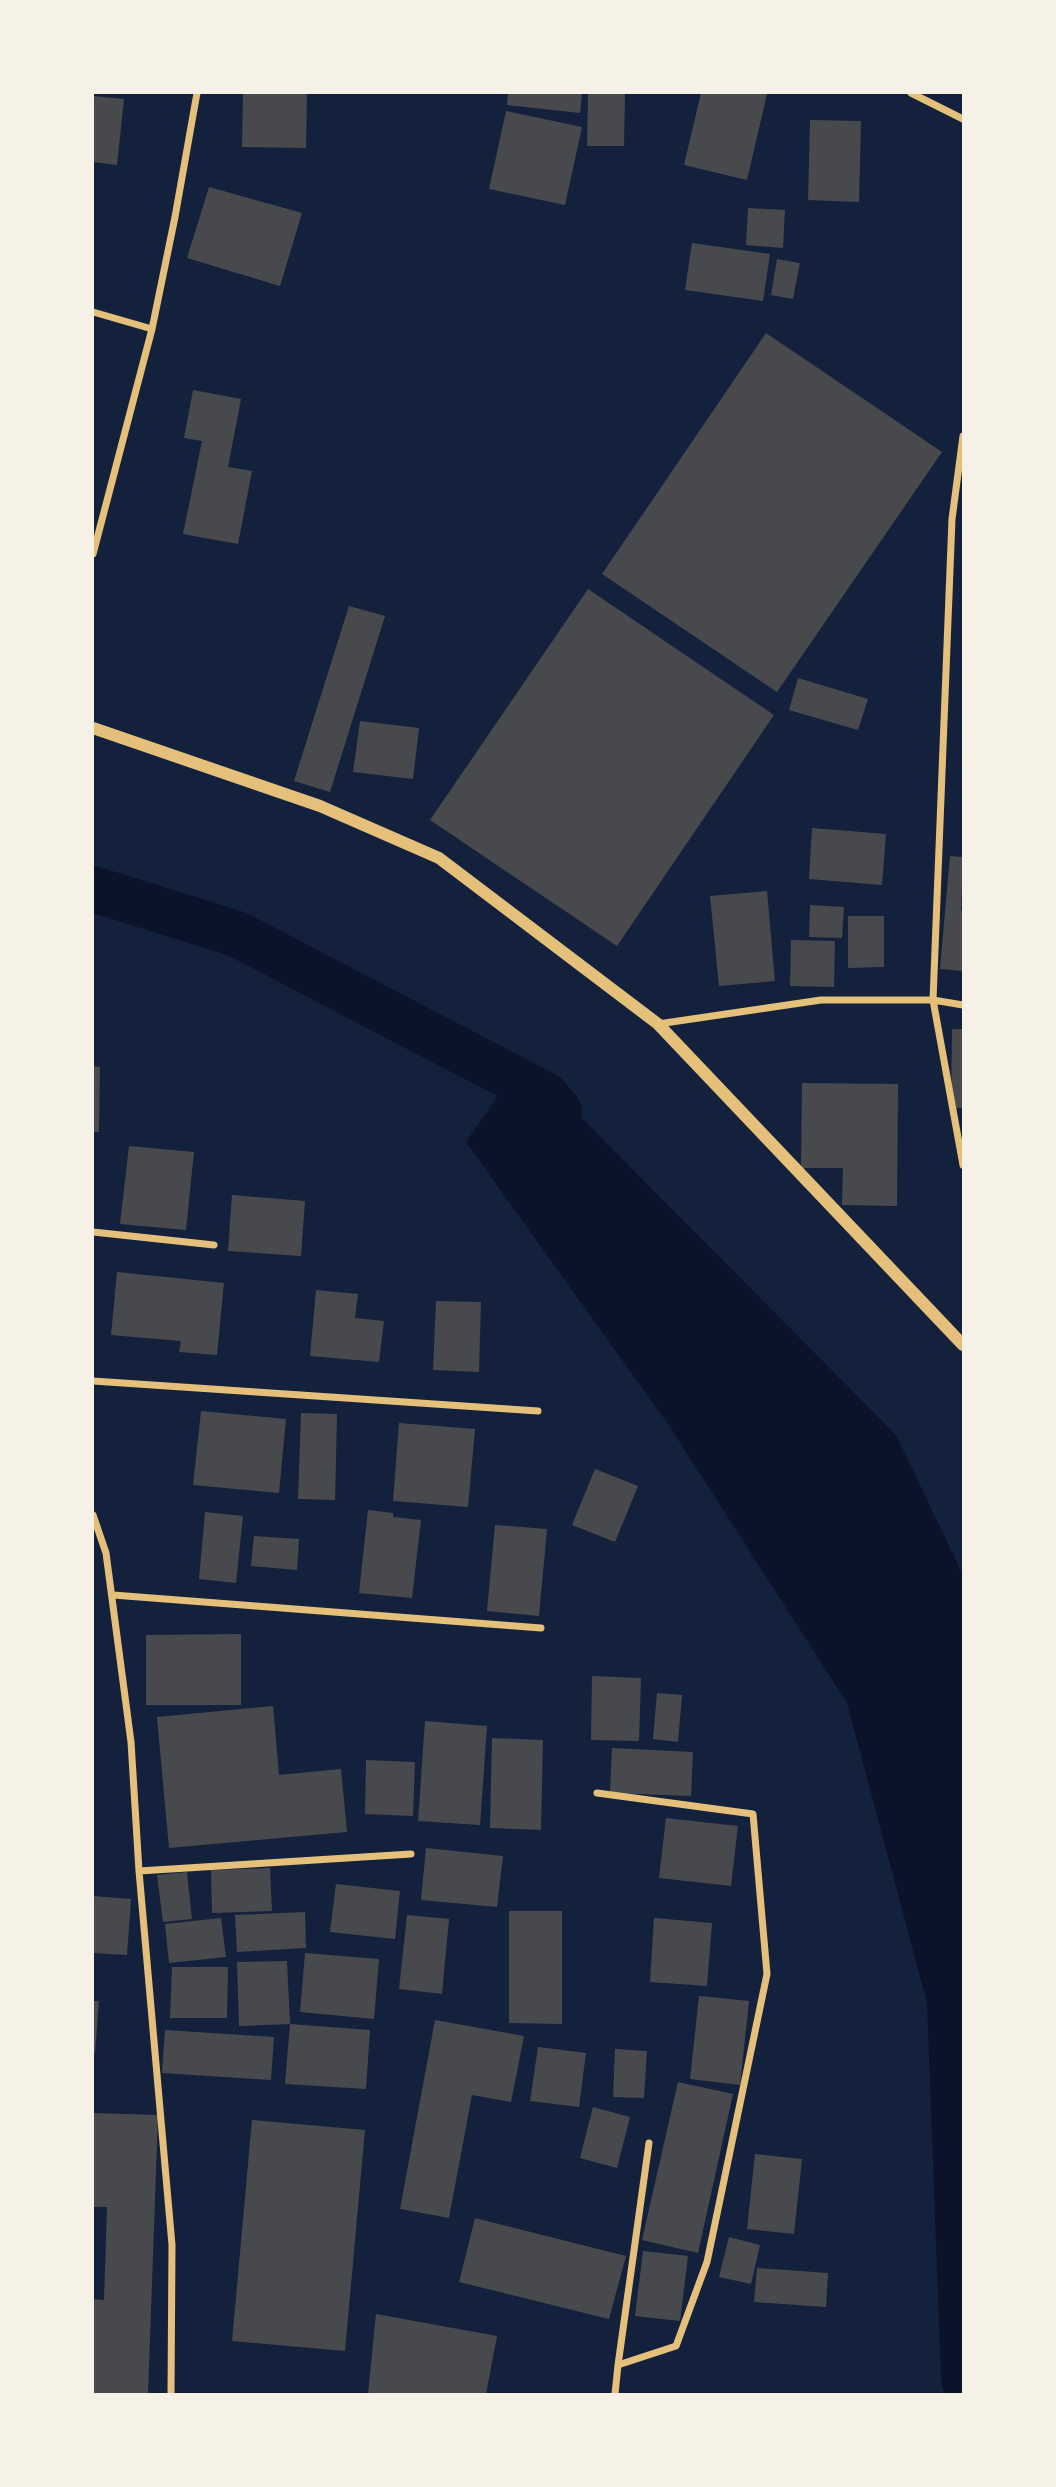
<!DOCTYPE html>
<style>
body{margin:0}
#map{position:relative;width:1056px;height:2487px;overflow:hidden;background:#14213d;font-family:"DejaVu Sans",sans-serif}
canvas{display:block}
.frame{position:absolute;inset:0;border:94px solid #f6f1e7;pointer-events:none}
</style>
<div id="map">
<canvas width="1056" height="2487"></canvas>
<div class="frame"></div>
</div>
<script>
const c = document.querySelector('canvas').getContext('2d');
c.lineJoin = 'round';
function fillPath(path, color) { c.fillStyle = color; c.fill(path, 'evenodd'); }
const poly = rows => new Path2D(rows.map(r => 'M' + r).join(''));
function stroke(path, color, width, dash) { c.strokeStyle = color; c.lineWidth = width; c.lineCap = dash ? 'butt' : 'round'; c.setLineDash(dash || []); c.stroke(path); }
fillPath(poly([
 [523,1059,896,1435,963,1575,963,2394,944,2394,941,2379,927,2003,847,1703,670,1427,466,1142]
]), '#0b132b');
stroke(poly([
 [93,889,237,934,545,1095,559,1111]
]), '#0b132b', 46);
fillPath(poly([
 [243,93,307,93,306,148,242,147],
 [508,93,582,93,580,113,507,105],
 [588,93,625,93,624,146,587,146],
 [701,93,767,94,747,180,684,165],
 [93,96,124,99,117,165,93,162],
 [506,111,582,127,565,205,489,189],
 [810,120,861,121,859,202,808,200],
 [209,187,302,213,280,286,187,258],
 [748,208,785,210,783,248,746,245],
 [692,243,770,254,763,301,685,290],
 [777,259,800,263,793,299,771,295],
 [766,333,942,452,777,692,602,574],
 [193,390,241,399,228,467,252,471,238,544,183,534,202,441,184,438],
 [588,589,774,715,617,946,430,820],
 [349,606,385,616,330,792,294,781],
 [798,678,868,699,858,730,789,710],
 [360,721,419,728,413,779,353,772],
 [812,828,886,834,882,885,809,879],
 [950,856,963,857,961,911,963,911,963,971,940,969],
 [767,891,775,981,719,986,710,896],
 [810,905,844,907,842,938,809,937],
 [848,916,884,916,884,967,848,968],
 [791,940,835,941,834,987,790,986],
 [952,1029,963,1029,963,1108,951,1108],
 [93,1066,100,1067,99,1132,93,1132],
 [802,1083,898,1084,897,1206,842,1205,843,1168,801,1168],
 [129,1146,194,1152,186,1230,120,1224],
 [232,1195,305,1201,301,1256,228,1251],
 [117,1272,224,1283,217,1355,179,1352,181,1341,111,1335],
 [316,1290,358,1294,355,1318,384,1321,379,1362,310,1356],
 [436,1301,481,1302,479,1372,433,1370],
 [201,1411,286,1419,279,1493,193,1485],
 [301,1413,337,1414,335,1500,298,1499],
 [399,1423,475,1429,468,1507,393,1501],
 [595,1469,638,1486,615,1542,572,1525],
 [368,1510,393,1513,393,1517,421,1520,412,1598,359,1593],
 [205,1512,243,1516,236,1583,199,1579],
 [495,1525,547,1529,539,1616,487,1611],
 [254,1536,299,1539,297,1570,251,1566],
 [241,1634,241,1705,146,1705,146,1635],
 [592,1676,641,1678,639,1741,591,1740],
 [657,1693,682,1695,678,1742,653,1739],
 [273,1706,279,1775,341,1769,347,1832,169,1848,157,1717],
 [425,1721,487,1726,480,1825,418,1821],
 [492,1738,543,1740,541,1830,490,1828],
 [612,1748,693,1752,691,1796,610,1793],
 [366,1760,415,1762,413,1816,365,1814],
 [666,1818,738,1826,731,1886,659,1878],
 [426,1848,503,1856,497,1907,421,1900],
 [270,1868,272,1911,212,1913,211,1870],
 [187,1872,192,1919,163,1922,157,1875],
 [336,1884,400,1891,395,1939,330,1932],
 [93,1896,131,1899,127,1955,93,1953],
 [509,1911,562,1911,562,2024,509,2023],
 [305,1912,306,1948,237,1952,235,1915],
 [407,1915,449,1919,442,1994,399,1989],
 [221,1918,226,1957,169,1963,165,1924],
 [654,1918,712,1923,707,1986,650,1982],
 [305,1953,379,1959,374,2019,300,2012],
 [287,1961,290,2024,239,2026,237,1962],
 [172,1967,228,1967,227,2018,170,2018],
 [699,1996,749,2001,740,2085,690,2079],
 [93,2001,99,2001,95,2053,93,2053],
 [435,2020,524,2036,511,2102,472,2095,449,2218,400,2209],
 [290,2024,370,2030,366,2089,285,2084],
 [165,2030,274,2037,271,2080,162,2073],
 [538,2047,586,2053,579,2107,530,2101],
 [615,2049,647,2051,644,2098,613,2097],
 [678,2082,733,2094,698,2253,642,2240],
 [593,2107,630,2117,617,2168,580,2158],
 [93,2113,158,2115,148,2394,93,2394,93,2299,104,2300,107,2207,93,2207],
 [252,2120,365,2130,345,2351,232,2341],
 [755,2154,802,2159,794,2234,747,2229],
 [475,2218,626,2256,609,2319,459,2282],
 [729,2237,760,2245,751,2284,719,2277],
 [643,2251,688,2256,680,2321,635,2316],
 [757,2268,828,2273,826,2307,754,2302],
 [376,2314,497,2336,486,2394,368,2394]
]), '#48494c');
stroke(poly([
 [911,93,963,119],
 [93,312,152,329],
 [963,436,952,519,933,1000,963,1165],
 [93,554,152,329,175,217,197,93],
 [658,1024,821,1000,933,1000,963,1005],
 [93,1232,214,1245],
 [93,1381,538,1411],
 [93,1515,106,1553,131,1742,139,1871,172,2245,171,2394],
 [113,1595,541,1628],
 [597,1793,753,1814,767,1974,707,2262,676,2346,618,2365,615,2394],
 [139,1871,411,1854],
 [618,2365,649,2143]
]), '#e5c07b', 7);
stroke(poly([
 [93,728,320,806,439,858,658,1024,963,1345]
]), '#e5c07b', 12);
</script>
